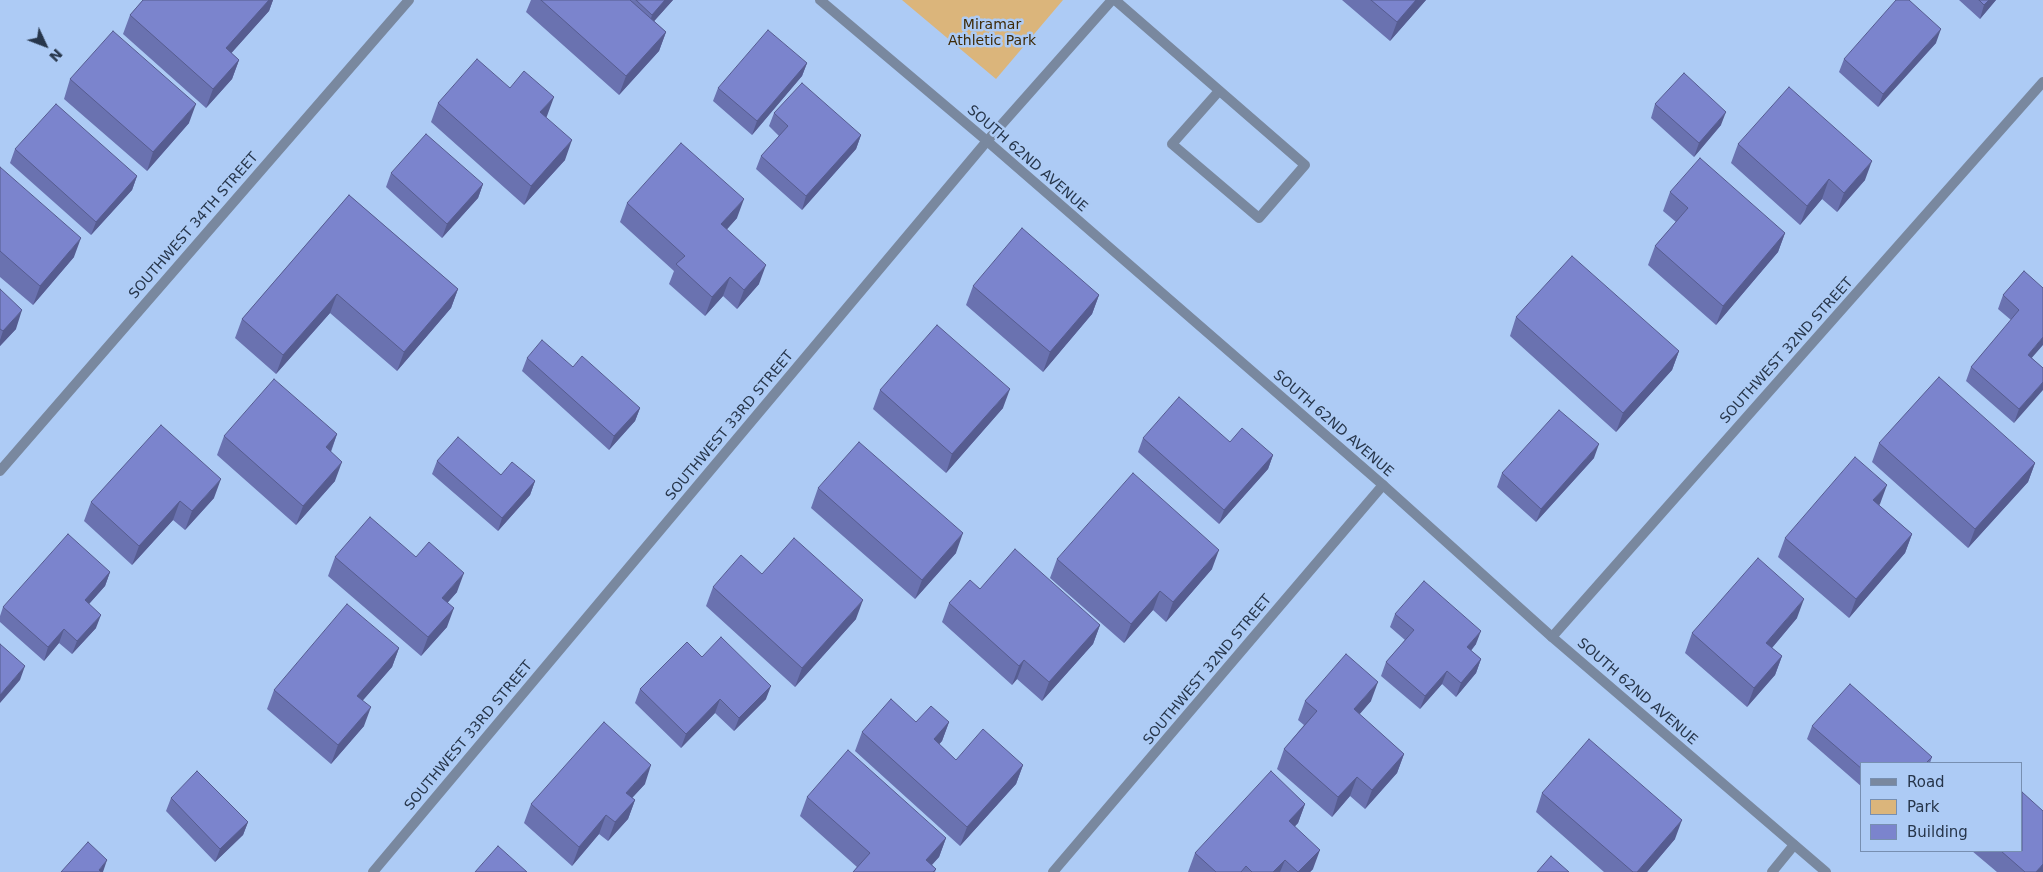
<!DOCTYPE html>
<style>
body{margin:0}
#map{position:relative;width:2043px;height:872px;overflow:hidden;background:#adcbf5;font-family:"DejaVu Sans",sans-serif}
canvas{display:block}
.legend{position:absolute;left:1860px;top:762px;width:162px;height:90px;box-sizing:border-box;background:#adcbf5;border:1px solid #778fb1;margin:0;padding:6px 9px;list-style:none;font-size:15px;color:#27364b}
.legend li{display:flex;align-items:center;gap:10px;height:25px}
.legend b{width:25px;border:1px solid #778fb1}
.north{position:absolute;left:20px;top:20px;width:50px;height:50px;-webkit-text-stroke:4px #adcbf5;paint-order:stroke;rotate:133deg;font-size:14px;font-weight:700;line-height:20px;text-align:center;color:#27364b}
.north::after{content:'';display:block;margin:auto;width:18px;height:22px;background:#27364b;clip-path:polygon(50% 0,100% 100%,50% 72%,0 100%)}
</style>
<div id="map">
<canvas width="2043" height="872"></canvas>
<ul class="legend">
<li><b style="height:6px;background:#79889f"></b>Road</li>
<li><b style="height:14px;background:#dbb57b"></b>Park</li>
<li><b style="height:14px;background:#7b84cd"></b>Building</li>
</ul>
<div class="north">N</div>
</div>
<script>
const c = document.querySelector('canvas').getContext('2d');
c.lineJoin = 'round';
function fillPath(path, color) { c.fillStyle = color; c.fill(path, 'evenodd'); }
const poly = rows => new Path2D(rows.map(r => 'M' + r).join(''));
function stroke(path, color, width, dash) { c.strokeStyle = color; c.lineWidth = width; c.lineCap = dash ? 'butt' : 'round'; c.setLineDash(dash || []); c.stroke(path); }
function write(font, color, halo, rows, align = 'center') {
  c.font = font + ' "DejaVu Sans",sans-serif'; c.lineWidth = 5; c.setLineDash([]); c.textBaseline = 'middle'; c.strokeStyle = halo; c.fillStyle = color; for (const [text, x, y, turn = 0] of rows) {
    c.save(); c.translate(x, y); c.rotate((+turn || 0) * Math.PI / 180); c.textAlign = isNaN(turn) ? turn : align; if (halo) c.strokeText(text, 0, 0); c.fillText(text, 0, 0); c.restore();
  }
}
fillPath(poly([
 [902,0,1063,0,996,79]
]), '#dbb57b');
stroke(poly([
 [1115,0,1305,165,1259,218,1172,144,1219,91]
]), '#79889f', 10);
stroke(poly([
 [0,471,409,0],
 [1552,637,2043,82],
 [373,872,987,141,1112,0],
 [1053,872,1383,485],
 [1772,872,1794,845]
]), '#79889f', 10);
stroke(poly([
 [820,0,987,141,1383,485,1552,637,1826,872]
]), '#79889f', 10);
fillPath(poly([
 [143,0,273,0,269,11,231,53,239,60,232,79,206,108,123,34,130,15],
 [531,0,673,0,654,21,666,32,659,51,619,95,526,12],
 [1342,0,1426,0,1390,41],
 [1959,0,1996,0,1980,19],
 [1936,43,1878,107,1839,72,1844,59],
 [807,63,802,76,752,135,713,101,718,88],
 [70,79,189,123,147,171,64,99],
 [510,88,547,116,546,118,565,160,524,205,431,122,438,103],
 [1655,104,1721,125,1694,157,1651,118],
 [774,113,861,135,856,149,802,210,756,169,761,156,779,136,769,126],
 [1738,144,1865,180,1837,212,1822,199,1800,225,1731,163],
 [15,149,137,176,132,190,91,235,10,163],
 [0,167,74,257,33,305,0,277],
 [391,173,483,184,478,198,442,238,386,187],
 [1670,192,1785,233,1778,252,1716,325,1648,265,1655,246,1676,222,1663,211],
 [349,195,458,289,451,308,397,371,330,313,276,374,235,338,242,319],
 [627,203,737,218,726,230,759,284,737,309,723,296,705,316,669,284,674,271,620,222],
 [2024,271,2032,358,2043,368,2014,423,1966,381,1971,367,2011,320,1998,309,2003,295],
 [973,286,1099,295,1092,314,1043,372,966,305],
 [0,289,16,329,0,346],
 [1516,317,1679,351,1672,370,1616,432,1510,336],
 [527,358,640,408,635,421,609,450,522,371],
 [880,390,1003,408,946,473,873,409],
 [337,434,331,452,335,481,296,525,217,455,224,436],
 [1143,438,1230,442,1273,455,1268,469,1219,524,1138,452],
 [1879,443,2035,463,2028,482,1968,548,1872,462],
 [1594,458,1536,522,1497,487,1502,473],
 [437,461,535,481,530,495,498,531,432,474],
 [818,488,956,553,915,599,811,508],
 [214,498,185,530,173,520,132,565,84,521,91,502],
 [1880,504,1879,505,1912,534,1905,553,1849,618,1778,557,1785,538],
 [335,557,457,592,448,602,447,627,421,656,328,576],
 [1057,559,1212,569,1166,622,1153,610,1124,643,1050,578],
 [110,572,105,586,89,604,96,628,72,654,59,643,44,661,0,622,0,616,3,607],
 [762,574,856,619,795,687,706,606,713,587],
 [980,589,1100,625,1093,644,1042,701,1017,679,1012,685,942,622,949,603],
 [1395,614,1476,644,1471,651,1481,659,1476,673,1456,697,1442,684,1420,709,1381,676,1386,662,1405,640,1390,627],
 [1797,618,1772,648,1782,656,1775,675,1747,707,1685,653,1692,633],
 [399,648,392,667,363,700,364,726,331,764,267,709,274,690],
 [702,657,766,699,734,731,715,713,681,748,635,703,640,689],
 [1305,701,1371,701,1359,714,1404,754,1397,773,1365,809,1350,796,1332,817,1277,769,1284,749,1304,725,1298,720],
 [916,722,949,722,942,741,939,744,956,760,1023,765,1016,784,960,846,855,751,862,732],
 [1812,726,1932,757,1930,763,1862,763,1862,787,1807,739],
 [645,784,632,798,635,800,628,819,608,841,599,834,572,866,524,823,531,804],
 [1542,793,1675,839,1647,872,1604,872,1536,812],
 [807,797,946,838,939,857,932,865,936,869,935,872,853,872,857,867,800,816],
 [171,798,248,822,243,835,215,862,166,811],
 [1305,804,1298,823,1295,826,1313,869,1310,872,1188,872,1195,853],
 [1972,851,2022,851,2043,872,1997,872]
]), '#6a72b0');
fillPath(poly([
 [269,0,273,0,269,11,219,67,226,48],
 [665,0,673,0,648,28,652,15],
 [1416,0,1426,0,1390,41,1397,22],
 [1989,0,1996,0,1980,19,1984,5],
 [1941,29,1936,43,1878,107,1883,94],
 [666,32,659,51,619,95,626,76],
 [239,60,232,79,206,108,213,89],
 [807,63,802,76,752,135,757,121],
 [554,97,547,116,533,131,540,112],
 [196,104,189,123,147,171,153,152],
 [1726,112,1721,125,1694,157,1699,143],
 [861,135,856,149,802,210,806,196],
 [572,140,565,160,524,205,531,186],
 [1872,161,1865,180,1837,212,1844,193],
 [137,176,132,190,91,235,96,222],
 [1829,179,1822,199,1800,225,1807,206],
 [483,184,478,198,442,238,447,224],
 [744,199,737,218,714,244,721,224],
 [1785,233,1778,252,1716,325,1723,306],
 [81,238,74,257,33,305,40,286],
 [766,265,759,284,737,309,744,290],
 [730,277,723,296,705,316,712,297],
 [458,289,451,308,397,371,404,352],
 [337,294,330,313,276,374,283,355],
 [1099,295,1092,314,1043,372,1050,352],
 [22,310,16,329,0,346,0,340,3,331],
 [2043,337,2043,345,2023,368,2028,355],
 [1679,351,1672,370,1616,432,1623,413],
 [2043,382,2043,390,2014,423,2019,409],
 [1010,389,1003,408,946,473,952,454],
 [640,408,635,421,609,450,614,436],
 [337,434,330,453,326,447],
 [1599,444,1594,458,1536,522,1541,509],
 [1273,455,1268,469,1219,524,1224,510],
 [342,462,335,481,296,525,303,506],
 [2035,463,2028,482,1968,548,1975,529],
 [221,479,214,498,185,530,192,511],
 [535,481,530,495,498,531,502,518],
 [1887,485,1880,504,1866,519,1873,500],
 [180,501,173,520,132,565,139,546],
 [963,533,956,553,915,599,922,580],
 [1912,534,1905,553,1849,618,1856,599],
 [1219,550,1212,569,1166,622,1173,602],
 [110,572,105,586,80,614,85,600],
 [464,573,457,592,435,617,442,598],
 [1160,591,1153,610,1124,643,1131,624],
 [1804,599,1797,618,1760,662,1766,643],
 [863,600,856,619,795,687,802,668],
 [454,608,447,627,421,656,428,637],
 [101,615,96,628,72,654,77,641],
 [1100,625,1093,644,1042,701,1049,682],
 [64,629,59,643,44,661,48,647],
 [1481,631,1476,644,1462,661,1467,647],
 [399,648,392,667,350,715,357,696],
 [1782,656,1775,675,1747,707,1754,688],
 [1481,659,1476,673,1456,697,1461,683],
 [1024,660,1017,679,1012,685,1019,666],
 [25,666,20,680,0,703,0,695],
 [1447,671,1442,684,1420,709,1425,696],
 [1378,682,1371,701,1347,729,1354,709],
 [771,686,766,699,734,731,739,718],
 [720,699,715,713,681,748,686,734],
 [371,707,364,726,331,764,338,745],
 [949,722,942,741,927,758,934,739],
 [1404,754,1397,773,1365,809,1372,790],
 [651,765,645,784,619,812,626,793],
 [1023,765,1016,784,960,846,967,827],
 [1357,777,1350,796,1332,817,1338,797],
 [635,800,628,819,608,841,615,822],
 [1305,804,1298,823,1282,840,1289,821],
 [606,815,599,834,572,866,579,847],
 [1682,820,1675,839,1647,872,1637,872],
 [248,822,243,835,215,862,220,849],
 [946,838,939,857,925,872,926,860],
 [1320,850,1313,869,1310,872,1298,872],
 [107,860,103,872,98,872,99,870],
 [1285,860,1280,872,1273,872],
 [2043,864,2043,872,2036,872]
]), '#565c90');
const building = poly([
 [143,0,269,0,226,48,239,60,213,89,130,15,143,0],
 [541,0,630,0,666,32,626,76,541,0],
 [636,0,665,0,652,15,636,0],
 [1371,0,1416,0,1397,22,1371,0],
 [1896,0,1909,0,1941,29,1883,94,1844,59,1896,0],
 [1979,0,1989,0,1984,5,1979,0],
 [768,30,807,63,757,121,718,88,768,30],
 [113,31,196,104,153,152,70,79,113,31],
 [477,59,510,88,524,71,554,97,540,112,572,140,531,186,438,103,477,59],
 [1684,73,1726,112,1699,143,1655,104,1684,73],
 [802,83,861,135,806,196,761,156,788,126,774,113,802,83],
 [1789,87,1872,161,1844,193,1829,179,1807,206,1738,144,1789,87],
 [56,104,137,176,96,222,15,149,56,104],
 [426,134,483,184,447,224,391,173,426,134],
 [681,143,744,199,721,224,766,265,744,290,730,277,712,297,676,264,685,256,627,203,681,143],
 [1700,158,1785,233,1723,306,1655,246,1688,208,1670,192,1700,158],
 [0,167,81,238,40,286,0,251,0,167],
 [349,195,458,289,404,352,337,294,283,355,242,319,349,195],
 [1022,228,1099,295,1050,352,973,286,1022,228],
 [1572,256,1679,351,1623,413,1516,317,1572,256],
 [2024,271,2043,288,2043,337,2028,355,2043,368,2043,382,2019,409,1971,367,2019,310,2003,295,2024,271],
 [0,289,22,310,3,331,0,329,0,289],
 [937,325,1010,389,952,454,880,390,937,325],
 [542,340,573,367,582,356,640,408,614,436,527,358,542,340],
 [1939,377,2035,463,1975,529,1879,443,1939,377],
 [274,379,337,434,326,447,342,462,303,506,224,436,274,379],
 [1179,397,1230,442,1242,428,1273,455,1224,510,1143,438,1179,397],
 [1559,410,1599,444,1541,509,1502,473,1559,410],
 [161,425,221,479,192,511,180,501,139,546,91,502,161,425],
 [458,437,501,475,512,462,535,481,502,518,437,461,458,437],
 [859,442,963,533,922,580,818,488,859,442],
 [1855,457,1887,485,1873,500,1912,534,1856,599,1785,538,1855,457],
 [1133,473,1219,550,1173,602,1160,591,1131,624,1057,559,1133,473],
 [370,517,416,557,429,542,464,573,442,598,454,608,428,637,335,557,370,517],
 [68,534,110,572,85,600,101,615,77,641,64,629,48,647,3,607,68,534],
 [794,538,863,600,802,668,713,587,741,555,762,574,794,538],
 [1015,549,1100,625,1049,682,1024,660,1019,666,949,603,970,580,980,589,1015,549],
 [1758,558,1804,599,1766,643,1782,656,1754,688,1692,633,1758,558],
 [1424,581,1481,631,1467,647,1481,659,1461,683,1447,671,1425,696,1386,662,1414,630,1395,614,1424,581],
 [347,604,399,648,357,696,371,707,338,745,274,690,347,604],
 [721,637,771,686,739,718,720,699,686,734,640,689,687,642,702,657,721,637],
 [0,644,25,666,0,695,0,644],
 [1346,654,1378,682,1354,709,1404,754,1372,790,1357,777,1338,797,1284,749,1317,711,1305,701,1346,654],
 [1850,684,1932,757,1926,763,1862,763,1862,769,1812,726,1850,684],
 [891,699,916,722,931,706,949,722,934,739,956,760,983,729,1023,765,967,827,862,732,891,699],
 [604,722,651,765,626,793,635,800,615,822,606,815,579,847,531,804,604,722],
 [1589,739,1682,820,1637,872,1633,872,1542,793,1589,739],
 [848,750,946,838,926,860,936,869,933,872,853,872,870,853,807,797,848,750],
 [197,771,248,822,220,849,171,798,197,771],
 [1271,771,1305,804,1289,821,1320,850,1298,872,1285,860,1273,872,1252,872,1246,866,1241,872,1216,872,1195,853,1271,771],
 [2022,792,2043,811,2043,864,2036,872,2025,872,2001,851,2022,851,2022,792],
 [88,842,107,860,99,870,101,872,61,872,88,842],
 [498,846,527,872,475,872,498,846],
 [1551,856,1569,872,1537,872,1551,856]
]);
fillPath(building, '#7b84cd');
stroke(building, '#565c90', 1);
write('14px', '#3d2a07', '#adcbf5', [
 ["Miramar",992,25],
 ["Athletic Park",992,41]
]);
write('14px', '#27364b', '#adcbf5', [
 ["SOUTH 62ND AVENUE",1027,159,41],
 ["SOUTHWEST 34TH STREET",194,226,-49],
 ["SOUTHWEST 32ND STREET",1787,351,-48],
 ["SOUTH 62ND AVENUE",1333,424,41],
 ["SOUTHWEST 33RD STREET",730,426,-50],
 ["SOUTHWEST 32ND STREET",1208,670,-50],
 ["SOUTH 62ND AVENUE",1637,692,41],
 ["SOUTHWEST 33RD STREET",469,736,-50]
]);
</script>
